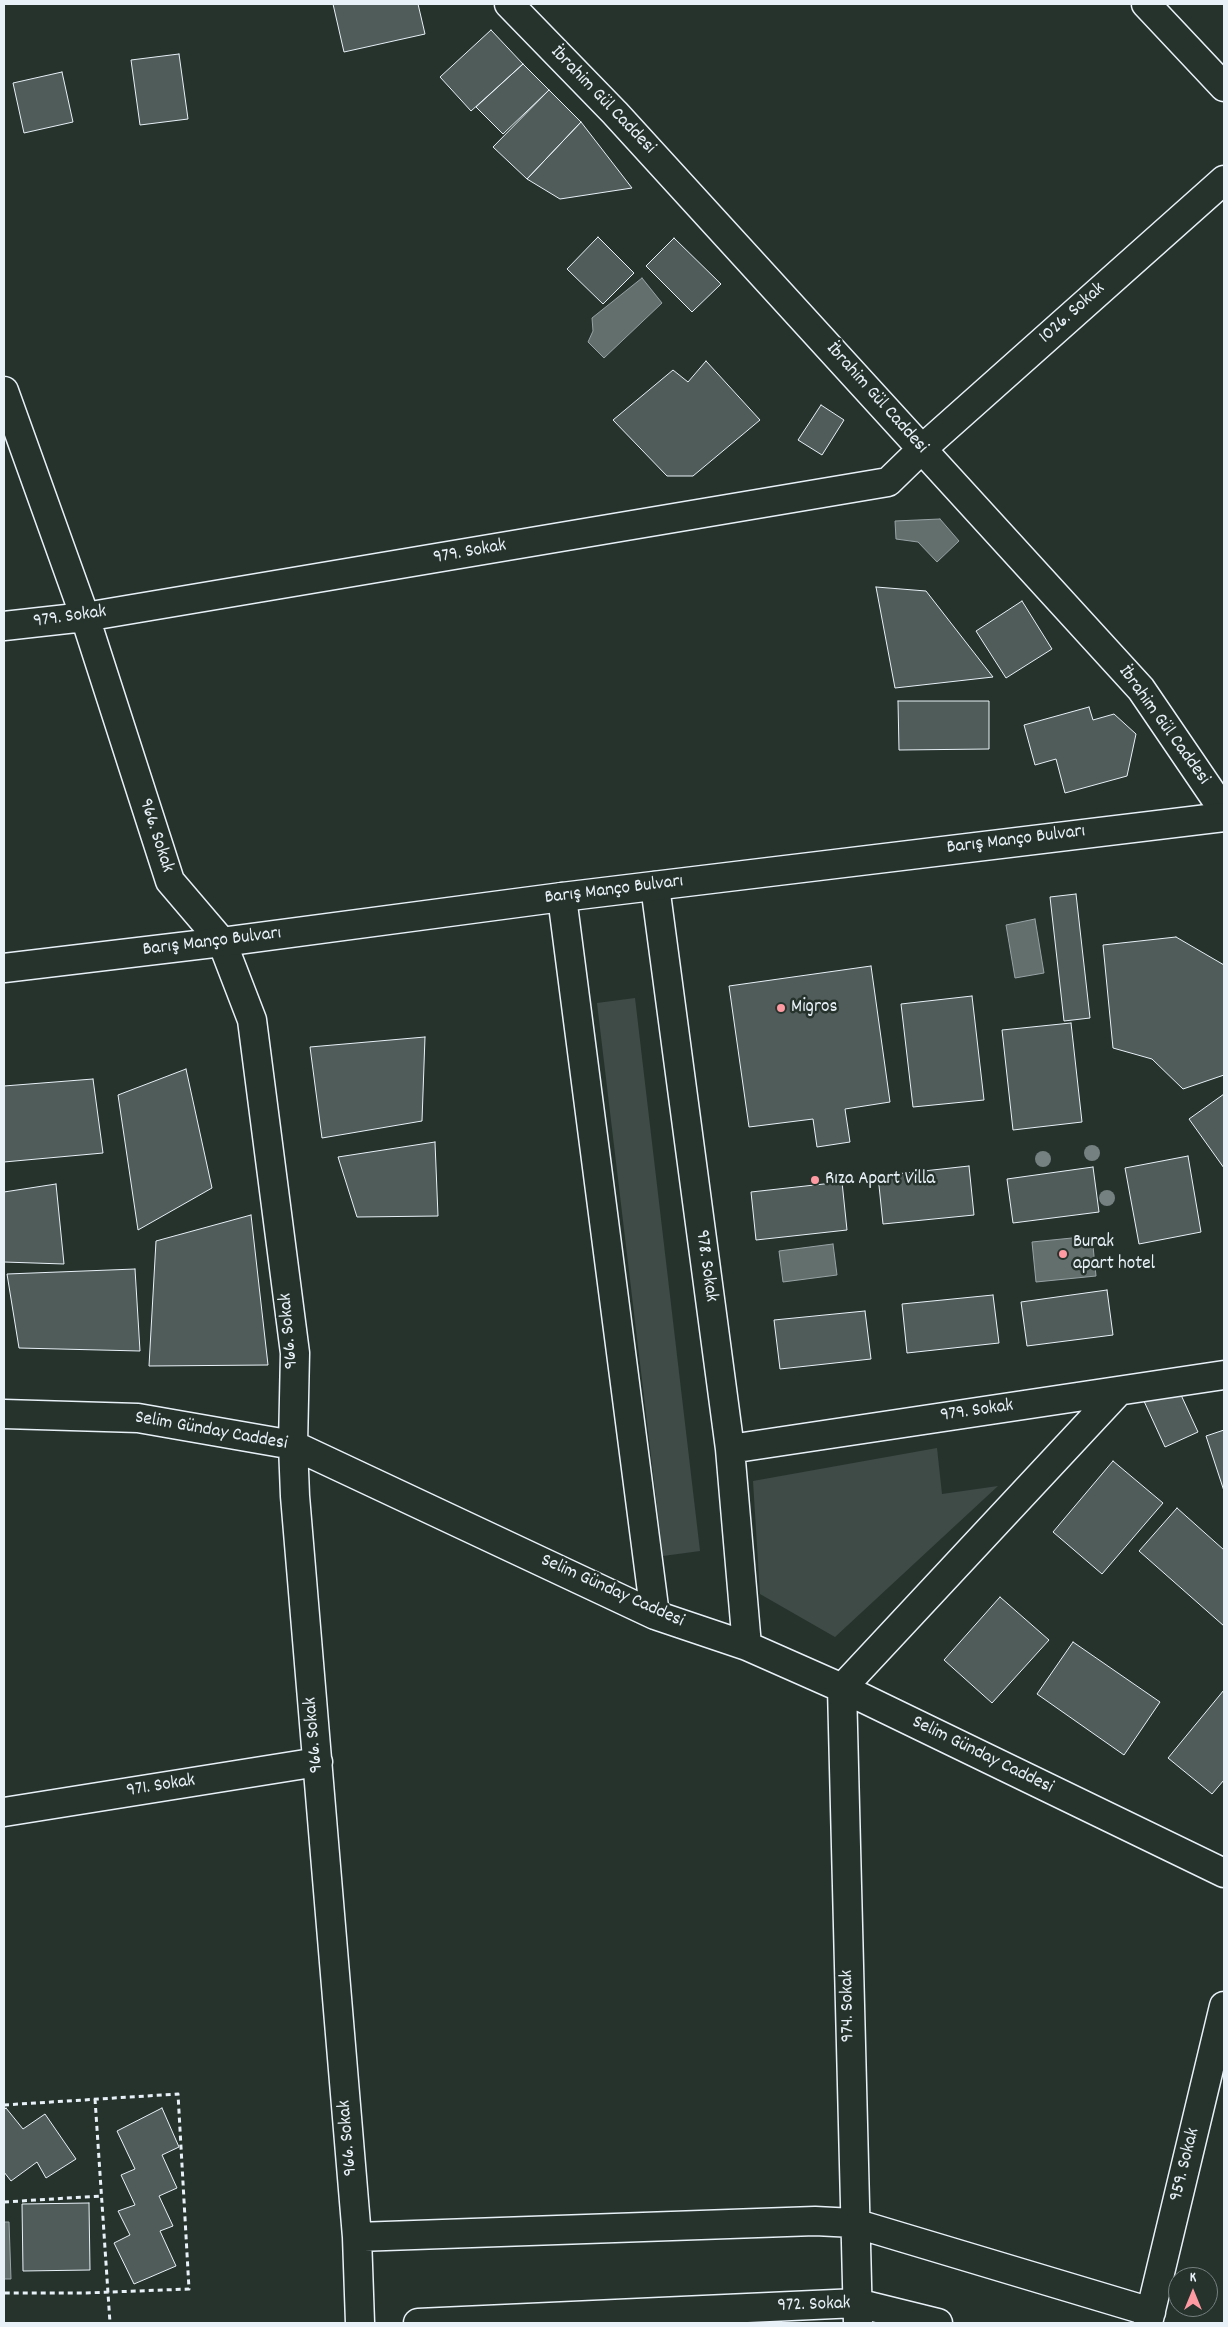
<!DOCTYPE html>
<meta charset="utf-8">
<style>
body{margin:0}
#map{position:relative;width:1228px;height:2327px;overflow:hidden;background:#26332d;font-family:Dekko,sans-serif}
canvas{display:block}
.frame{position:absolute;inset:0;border:5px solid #e8f1f8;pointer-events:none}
.north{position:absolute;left:1168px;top:2267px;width:50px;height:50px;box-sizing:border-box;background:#26332d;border:1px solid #747f7e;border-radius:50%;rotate:0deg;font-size:14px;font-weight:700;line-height:20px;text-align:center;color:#e8f1f8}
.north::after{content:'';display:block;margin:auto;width:18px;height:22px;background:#ff9aa2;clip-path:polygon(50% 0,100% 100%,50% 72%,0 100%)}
</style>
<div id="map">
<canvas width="1228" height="2327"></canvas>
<div class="frame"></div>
<div class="north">K</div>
</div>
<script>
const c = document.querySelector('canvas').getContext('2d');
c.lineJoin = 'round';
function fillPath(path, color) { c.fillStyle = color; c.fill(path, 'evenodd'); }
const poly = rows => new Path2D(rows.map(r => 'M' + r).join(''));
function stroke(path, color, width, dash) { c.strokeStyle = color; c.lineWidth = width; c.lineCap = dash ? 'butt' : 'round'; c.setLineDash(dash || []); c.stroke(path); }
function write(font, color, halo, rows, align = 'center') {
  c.font = font + ' Dekko,sans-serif'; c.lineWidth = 5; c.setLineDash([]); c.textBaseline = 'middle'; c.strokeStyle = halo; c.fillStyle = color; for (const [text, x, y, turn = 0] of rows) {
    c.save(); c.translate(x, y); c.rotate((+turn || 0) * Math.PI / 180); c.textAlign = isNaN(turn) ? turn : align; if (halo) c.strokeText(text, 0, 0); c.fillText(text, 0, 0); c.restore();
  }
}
fillPath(poly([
 [635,998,700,1551,663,1556,597,1003],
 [937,1448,942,1494,998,1486,835,1637,760,1594,753,1481]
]), '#3e4b47');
const water = poly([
 [642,278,662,303,604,358,588,342,593,331,592,318,642,278],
 [940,519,959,541,937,562,918,542,896,539,895,521,940,519],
 [1035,919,1044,973,1015,978,1006,925,1035,919],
 [1092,1236,1096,1276,1036,1282,1032,1242,1092,1236],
 [833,1244,837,1275,783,1282,779,1251,833,1244],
 [4,2222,9,2222,11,2279,4,2279,4,2222]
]);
fillPath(water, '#636f6d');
stroke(water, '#98a3a5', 1);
const building = poly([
 [333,4,418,4,425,34,344,52,333,4],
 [491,30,523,64,471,111,440,77,491,30],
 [179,54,188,119,140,125,131,60,179,54],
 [523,64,549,90,503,134,476,107,523,64],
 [62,72,73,122,24,133,13,83,62,72],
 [549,90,581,122,527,179,493,147,549,90],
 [581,122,632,188,560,199,527,179,581,122],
 [598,237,634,273,603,304,567,269,598,237],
 [674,238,721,284,692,312,646,266,674,238],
 [706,361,760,420,693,476,667,476,613,420,673,370,688,382,706,361],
 [821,405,844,420,822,455,798,440,821,405],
 [876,587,926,591,993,677,895,688,876,587],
 [1022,601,1052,649,1006,678,976,631,1022,601],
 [898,701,989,701,989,749,899,750,898,701],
 [1089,707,1093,720,1114,714,1136,734,1127,776,1065,793,1056,759,1035,765,1024,725,1089,707],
 [1076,894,1090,1018,1064,1021,1050,897,1076,894],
 [1176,937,1224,965,1224,1075,1183,1089,1152,1059,1113,1048,1103,945,1176,937],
 [871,966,890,1102,845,1109,850,1142,817,1147,813,1119,749,1127,729,986,871,966],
 [972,996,984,1100,913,1107,901,1004,972,996],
 [1071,1023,1082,1122,1013,1130,1002,1030,1071,1023],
 [425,1037,422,1121,322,1138,310,1047,425,1037],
 [186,1069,212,1188,138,1230,118,1095,186,1069],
 [93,1079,103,1153,4,1162,4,1086,93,1079],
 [1224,1094,1224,1168,1189,1119,1224,1094],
 [435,1142,438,1216,357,1217,338,1157,435,1142],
 [1188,1156,1201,1232,1139,1244,1125,1168,1188,1156],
 [969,1166,974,1215,883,1224,878,1176,969,1166],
 [1093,1167,1099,1212,1013,1223,1007,1179,1093,1167],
 [842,1182,847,1230,756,1240,751,1192,842,1182],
 [56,1184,64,1264,4,1262,4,1192,56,1184],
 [251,1215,268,1365,149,1366,156,1241,251,1215],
 [135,1269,140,1351,19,1348,7,1274,135,1269],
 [1107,1290,1113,1335,1027,1346,1021,1302,1107,1290],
 [993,1295,999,1343,907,1353,902,1304,993,1295],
 [865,1311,871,1359,780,1369,774,1320,865,1311],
 [1176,1384,1198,1432,1165,1447,1143,1399,1176,1384],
 [1224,1430,1224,1491,1206,1436,1224,1430],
 [1113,1461,1163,1503,1102,1574,1053,1532,1113,1461],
 [1177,1508,1224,1550,1224,1626,1139,1551,1177,1508],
 [1000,1597,1049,1640,992,1703,944,1660,1000,1597],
 [1073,1642,1160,1702,1124,1755,1037,1694,1073,1642],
 [1224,1690,1224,1780,1212,1794,1168,1758,1224,1690],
 [6,2108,23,2129,45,2114,76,2159,46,2178,37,2162,11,2181,4,2172,4,2110,6,2108],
 [162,2108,179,2147,162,2155,177,2188,159,2196,173,2226,160,2231,176,2266,134,2284,114,2243,130,2235,118,2211,135,2205,121,2175,135,2169,117,2131,162,2108],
 [89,2203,90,2270,23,2271,22,2204,89,2203]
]);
fillPath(building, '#505c59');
stroke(building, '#e8f1f8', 1);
const minor = poly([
 [509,4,615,113,1141,689,1224,811],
 [1146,4,1224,87],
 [4,391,85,617,170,881,222,942,252,1020,295,1353,293,1445,295,1496,357,2237,360,2323],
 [4,626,85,617,888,482,922,449,1224,180],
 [655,886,730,1449,747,1646],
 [562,897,655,1615],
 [4,1414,138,1418,293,1445,655,1615,747,1646,842,1688,1224,1873],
 [730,1449,1224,1375],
 [4,1812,318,1762],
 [357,2237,815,2221,854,2223,1151,2312],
 [418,2323,857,2303,938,2323],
 [858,2323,842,1688,1119,1391],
 [1148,2323,1224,2006]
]);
const major = poly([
 [4,968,222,942,562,897,1224,817]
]);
stroke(minor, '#e8f1f8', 31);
stroke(major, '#e8f1f8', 31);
stroke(poly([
 [95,2099,110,2323],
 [4,2105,178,2094,189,2289,85,2293,4,2293],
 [4,2202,101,2196]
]), '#e8f1f8', 3, [5, 4]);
stroke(minor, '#26332d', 28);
stroke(major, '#26332d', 28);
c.fillStyle = '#758080';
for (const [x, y] of [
 [1092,1153],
 [1043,1159],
 [1107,1198]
]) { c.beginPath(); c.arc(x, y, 8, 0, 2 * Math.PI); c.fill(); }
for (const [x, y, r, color] of [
 [781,1008,5,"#ff9aa2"],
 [815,1180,5,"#ff9aa2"],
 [1063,1254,5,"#ff9aa2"]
]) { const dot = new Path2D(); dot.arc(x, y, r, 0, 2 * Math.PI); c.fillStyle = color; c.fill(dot); stroke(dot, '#26332d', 2); }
write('19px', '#e8f1f8', '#26332d', [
 ["İbrahim Gül Caddesi",602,101,46],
 ["1026. Sokak",1073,314,-42],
 ["İbrahim Gül Caddesi",876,399,48],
 ["979. Sokak",470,553,-10],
 ["979. Sokak",70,618,-8],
 ["İbrahim Gül Caddesi",1163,726,54],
 ["966. Sokak",155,836,72],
 ["Barış Manço Bulvarı",1016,841,-7],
 ["Barış Manço Bulvarı",614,891,-7],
 ["Barış Manço Bulvarı",212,943,-7],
 ["978. Sokak",705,1266,82],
 ["966. Sokak",290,1331,-95],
 ["979. Sokak",977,1412,-8],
 ["Selim Günday Caddesi",211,1432,10],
 ["Selim Günday Caddesi",612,1592,24],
 ["966. Sokak",315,1735,-95],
 ["Selim Günday Caddesi",982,1756,26],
 ["971. Sokak",161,1787,-9],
 ["974. Sokak",849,2006,-91],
 ["966. Sokak",349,2138,-95],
 ["959. Sokak",1186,2165,-76],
 ["972. Sokak",814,2306,-2]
]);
write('19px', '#e8f1f8', '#26332d', [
 ["Migros",791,1008],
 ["Rıza Apart Villa",825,1180],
 ["Burak",1073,1243],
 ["apart hotel",1073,1265]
], 'left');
</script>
